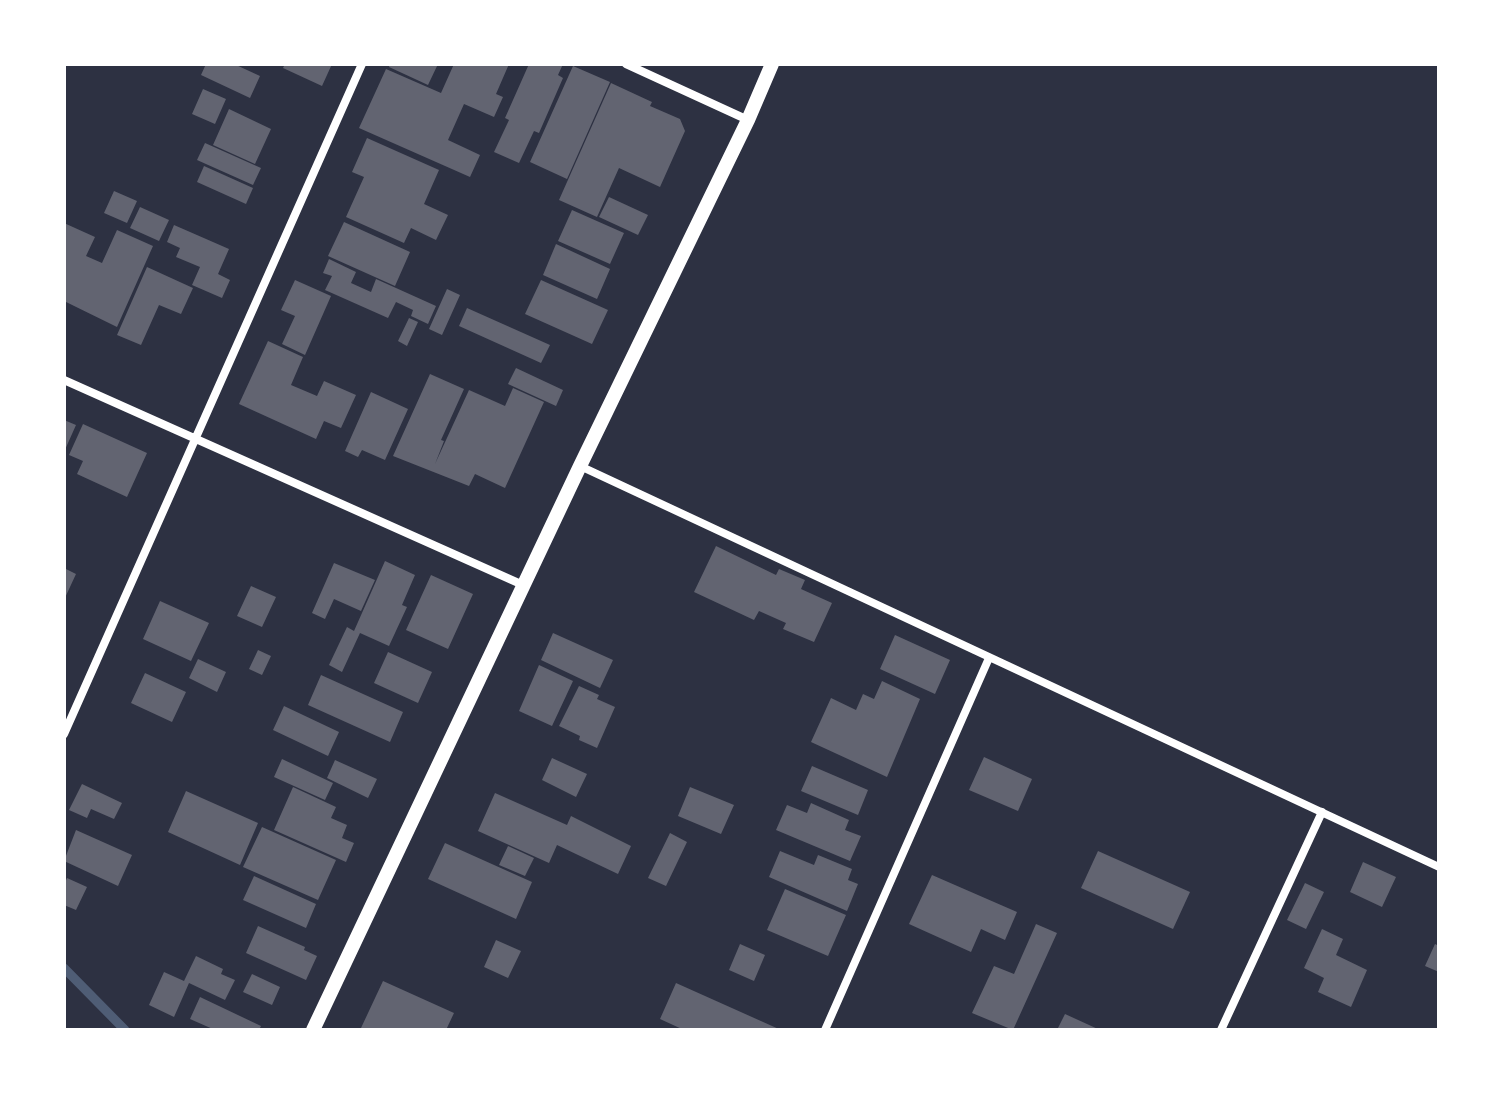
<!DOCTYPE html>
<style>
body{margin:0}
#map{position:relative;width:1503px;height:1094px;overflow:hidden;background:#2d3142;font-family:Quicksand,sans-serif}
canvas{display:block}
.frame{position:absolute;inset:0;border:66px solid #fff;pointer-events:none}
</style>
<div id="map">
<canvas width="1503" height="1094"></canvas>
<div class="frame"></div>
</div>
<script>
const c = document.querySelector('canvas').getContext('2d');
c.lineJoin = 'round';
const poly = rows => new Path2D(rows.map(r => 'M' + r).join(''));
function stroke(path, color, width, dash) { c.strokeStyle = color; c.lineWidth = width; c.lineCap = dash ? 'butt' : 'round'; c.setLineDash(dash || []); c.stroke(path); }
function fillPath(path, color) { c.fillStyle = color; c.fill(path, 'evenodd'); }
stroke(poly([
 [64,968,125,1030]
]), '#4f5d75', 9);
fillPath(poly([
 [206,64,234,64,260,76,250,98,201,75],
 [285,64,332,64,322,86,283,68],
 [390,64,438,64,428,85,389,67],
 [454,64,509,64,496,94,503,97,494,117,464,104,448,140,480,155,470,177,359,128,386,69,441,93],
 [529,64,563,64,558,75,563,78,539,133,534,131,519,163,494,152,509,120,505,118],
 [573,66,610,82,567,179,530,162],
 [611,83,652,102,650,106,680,119,685,131,660,187,619,168,597,217,559,200],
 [203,89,226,99,215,124,192,114],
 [229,109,271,129,255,164,213,145],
 [367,138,439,170,424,204,448,215,436,240,411,228,404,243,346,217,364,177,352,172],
 [205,143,261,168,253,185,197,160],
 [204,166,253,188,246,204,197,182],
 [114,191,137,201,127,223,104,213],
 [609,197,648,215,638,235,599,217],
 [140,207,169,220,159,241,130,228],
 [572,210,624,233,610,264,558,241],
 [344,222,410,252,395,286,328,256],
 [64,223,95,237,86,256,102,263,117,230,153,246,117,327,64,301],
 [174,225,229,249,218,274,230,280,222,298,192,285,200,267,176,257,180,248,167,242],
 [556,244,610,269,597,299,543,275],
 [329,259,356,272,351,283,371,292,376,279,436,306,428,324,411,316,413,310,396,302,388,318,325,290,332,276,323,273],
 [147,267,193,288,181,314,159,305,141,345,117,335],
 [295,280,331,296,305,355,282,344,295,316,281,310],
 [541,280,608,310,592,344,525,314],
 [447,289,460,295,442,335,429,329],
 [467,308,550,345,541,363,459,326],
 [409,318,418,322,407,346,398,341],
 [268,341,303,357,291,385,317,396,324,381,356,395,341,428,324,421,316,439,239,404],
 [516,368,563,390,556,406,508,384],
 [430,374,464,389,441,440,444,441,435,464,469,390,505,406,513,388,544,402,505,488,475,474,469,486,393,456],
 [371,392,408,409,385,460,362,450,358,457,345,451],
 [64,420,76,425,64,452],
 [83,424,147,453,127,497,77,474,83,461,69,455],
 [716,546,776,575,779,569,805,580,801,589,832,603,814,642,783,629,786,623,759,611,754,620,694,592],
 [385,561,415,575,402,605,407,607,389,646,360,633,342,672,329,665,347,627,354,631],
 [334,563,375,580,361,611,334,599,325,619,312,613],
 [64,568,76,574,64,600],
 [431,575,473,594,448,649,406,630],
 [251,586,276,597,262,627,237,616],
 [160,601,209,623,191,661,143,639],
 [553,633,613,660,600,688,541,660],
 [895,635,950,660,935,694,880,669],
 [258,650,271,656,262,675,249,669],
 [388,652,432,672,418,703,374,683],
 [198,659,226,672,217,692,189,678],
 [539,665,573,681,552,726,519,711],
 [145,673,186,692,172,722,131,703],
 [321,675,403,712,390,742,308,705],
 [882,681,920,699,887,777,811,742,831,698,856,710,863,694,874,699],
 [579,686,599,695,597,699,615,707,597,748,579,740,580,736,559,726],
 [284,706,339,732,328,756,273,730],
 [984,757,1032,779,1018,811,969,790],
 [552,758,587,774,576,797,542,780],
 [282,759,333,783,325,800,274,777],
 [335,760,377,779,368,798,327,778],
 [812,766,868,790,858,815,801,791],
 [82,784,122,803,114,819,91,809,87,818,69,810],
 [293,787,336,807,331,818,347,825,342,838,354,843,346,862,274,830],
 [690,787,734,805,721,834,678,816],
 [186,791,258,823,240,865,168,832],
 [495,793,567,825,571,816,631,846,618,874,557,845,549,863,478,831],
 [811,803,849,820,845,830,861,836,850,861,776,830,787,805,807,813],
 [262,827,336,860,318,900,243,867],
 [76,830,132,855,118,886,64,861],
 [670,833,687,842,666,886,648,878],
 [445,843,532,882,516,919,428,879],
 [508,846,534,858,525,876,499,865],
 [780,851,814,865,818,855,852,869,848,880,858,884,847,911,769,877],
 [1098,851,1190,892,1173,929,1081,888],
 [1363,862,1396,877,1382,907,1350,892],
 [932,875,1017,912,1005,940,981,929,971,952,909,924],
 [254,876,316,904,306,928,243,900],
 [67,878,87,887,76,910,64,905,64,885],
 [1305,883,1324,892,1306,929,1287,920],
 [785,889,846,915,828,956,767,930],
 [1036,924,1057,933,1013,1030,972,1013,994,966,1014,974],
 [258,926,305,947,304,950,317,956,306,980,246,953],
 [1322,929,1343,939,1336,955,1367,970,1351,1007,1318,992,1324,978,1304,968],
 [496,940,521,951,508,978,484,967],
 [740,944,765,955,754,981,729,970],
 [1435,944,1439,946,1439,972,1425,966],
 [196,956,223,969,221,974,235,980,225,1000,189,983,174,1017,149,1005,164,972,184,981],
 [252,974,280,987,272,1005,243,992],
 [383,981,454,1013,446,1030,361,1028],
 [676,983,781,1030,684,1030,660,1019],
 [200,997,261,1026,259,1030,215,1030,190,1019],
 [1065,1014,1100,1030,1057,1030]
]), '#626471');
stroke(poly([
 [626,64,748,120],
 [64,380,523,585],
 [580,466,1439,867],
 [64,734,362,64],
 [825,1030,989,658],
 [1221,1030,1322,812]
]), '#fff', 8);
stroke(poly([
 [313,1030,580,466,748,120,772,64]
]), '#fff', 14);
</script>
